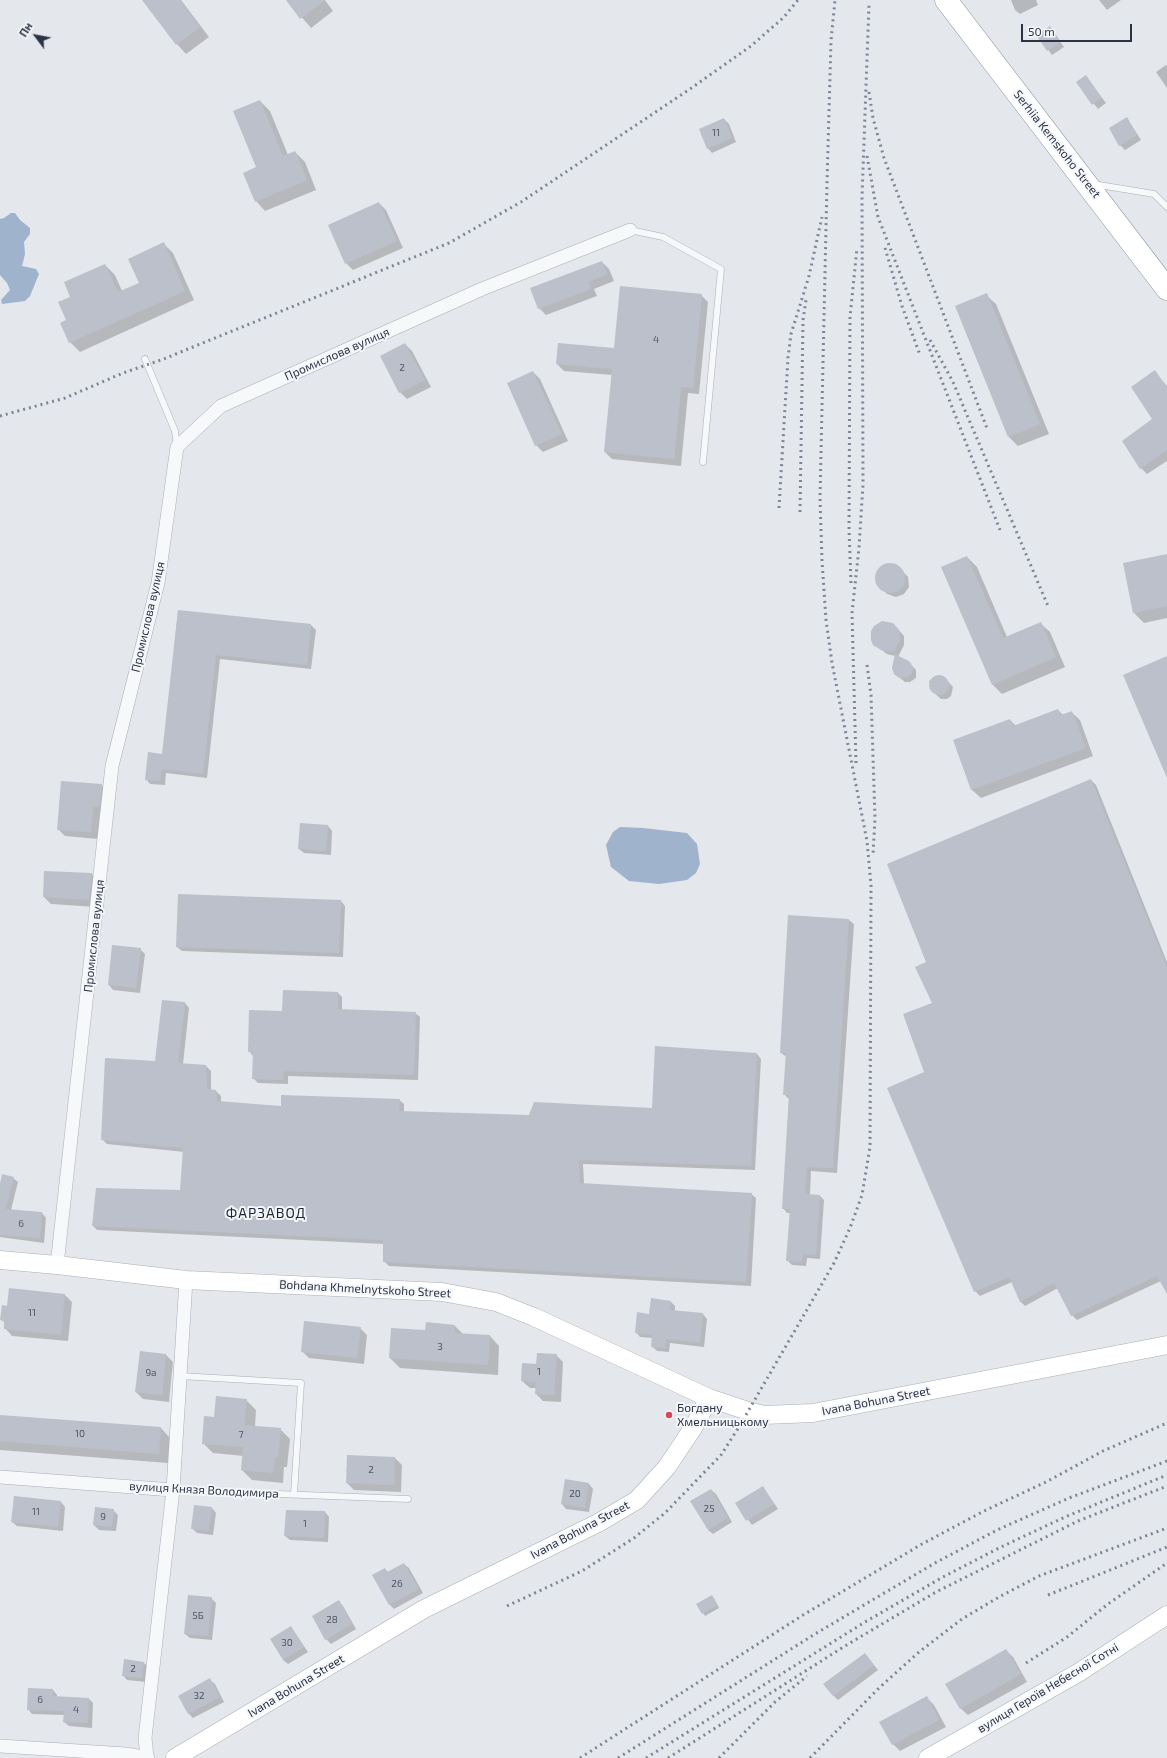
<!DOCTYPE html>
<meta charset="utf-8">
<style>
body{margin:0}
#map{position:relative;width:1167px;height:1758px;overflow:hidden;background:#e4e7ec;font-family:"Exo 2",sans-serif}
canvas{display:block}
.north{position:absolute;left:16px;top:16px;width:40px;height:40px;-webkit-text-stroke:3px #f4f6f9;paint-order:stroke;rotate:302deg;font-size:11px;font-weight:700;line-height:16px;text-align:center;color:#2b3445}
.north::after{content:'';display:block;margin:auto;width:14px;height:18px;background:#2b3445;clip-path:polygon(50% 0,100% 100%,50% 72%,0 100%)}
.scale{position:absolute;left:1021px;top:24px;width:111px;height:18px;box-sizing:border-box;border:2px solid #2b3445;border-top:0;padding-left:5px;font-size:12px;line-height:14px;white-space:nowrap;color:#2b3445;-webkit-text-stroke:3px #f4f6f9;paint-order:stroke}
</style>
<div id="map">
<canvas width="1167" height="1758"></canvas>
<div class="north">Пн</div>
<div class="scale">50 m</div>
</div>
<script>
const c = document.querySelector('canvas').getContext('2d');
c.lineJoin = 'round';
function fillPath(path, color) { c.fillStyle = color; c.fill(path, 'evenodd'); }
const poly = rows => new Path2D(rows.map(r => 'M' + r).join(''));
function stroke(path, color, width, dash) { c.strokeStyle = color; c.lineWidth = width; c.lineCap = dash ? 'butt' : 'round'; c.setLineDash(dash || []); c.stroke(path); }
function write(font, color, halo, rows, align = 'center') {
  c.font = font + ' "Exo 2",sans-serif'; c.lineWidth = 4; c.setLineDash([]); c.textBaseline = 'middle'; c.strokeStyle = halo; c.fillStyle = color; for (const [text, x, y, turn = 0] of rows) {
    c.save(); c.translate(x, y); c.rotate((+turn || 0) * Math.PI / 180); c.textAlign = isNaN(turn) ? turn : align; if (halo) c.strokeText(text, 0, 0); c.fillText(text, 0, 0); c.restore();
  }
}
fillPath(poly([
 [11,213,15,213,20,220,30,228,30,234,24,242,25,254,22,266,36,269,39,274,30,296,25,301,2,304,1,300,10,290,7,283,0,275,0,219,4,218],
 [620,827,643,828,687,833,697,844,700,864,696,873,687,880,659,884,629,881,611,867,606,845,613,832]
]), '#9fb4cc');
fillPath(poly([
 [143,0,181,0,209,37,186,54,177,44],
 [287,0,325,0,333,11,311,28],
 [1011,0,1036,0,1038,5,1020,14,1015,10],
 [1099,0,1121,0,1107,10],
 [1050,28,1064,47,1052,55,1038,36],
 [1166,65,1167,66,1167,88,1156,72],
 [1086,77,1106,103,1098,109,1078,83],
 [260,101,270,111,288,155,295,152,305,162,316,190,265,211,256,201],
 [1127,118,1141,140,1125,150,1120,145],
 [724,119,729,124,736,142,712,153,708,148],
 [379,203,386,210,403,248,353,270,346,263],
 [164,244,173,253,194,300,80,352,70,342,67,320,105,265,115,275,122,291,140,283],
 [602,262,609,269,614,281,594,289,597,296,546,315,539,308],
 [701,295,708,302,699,394,688,393,681,466,612,459,605,452,612,375,564,371,557,364,615,349],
 [986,295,996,304,1049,434,1018,446,1009,437],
 [405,344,412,351,431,387,407,399,400,392],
 [533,372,540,379,568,441,543,452,536,445],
 [1155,372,1167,386,1167,461,1147,474,1141,468,1154,419],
 [1167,555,1167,618,1144,623,1134,613,1124,564],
 [967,557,977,567,1007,637,1040,623,1050,632,1065,667,1002,694,992,684],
 [888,564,897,565,908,577,909,587,904,594,896,597,887,594,879,586,877,578,880,569],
 [178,611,311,625,316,630,311,669,220,659,207,778,166,773,165,785,150,784,146,779,163,755],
 [897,628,904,636,904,645,898,657,907,660,916,670,916,678,910,682,905,682,895,674,895,656,887,654,874,644],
 [937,676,943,676,953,687,951,696,947,699,941,699,931,690,929,681],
 [1058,710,1063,715,1071,712,1080,720,1093,756,981,798,972,790,954,740,1010,720,1016,726],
 [1091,780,1096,785,1167,962,1167,1292,1161,1281,1077,1320,1072,1315,1058,1288,1025,1306,1020,1301,1012,1282,980,1296,975,1291,925,1073,933,1003,928,962],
 [101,785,109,793,106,814,100,813,98,839,65,836,58,829],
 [328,826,332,831,331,855,304,853,299,849],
 [92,874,99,881,96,907,51,904,44,897],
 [341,901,345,906,343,957,182,951,177,947],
 [789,916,849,920,854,924,837,1173,811,1171,810,1195,820,1196,824,1200,820,1259,807,1258,806,1266,792,1265,787,1260,790,1213,787,1213,783,1208,789,1099,784,1094,787,1057,781,1053],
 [140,949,145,954,140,993,113,990,109,985],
 [338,993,342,997,342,1010,415,1013,420,1017,418,1080,288,1076,288,1084,258,1083,253,1078,253,1056,249,1051,283,1012],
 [185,1003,189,1008,183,1064,206,1066,211,1071,211,1090,216,1091,221,1096,221,1103,282,1107,399,1100,404,1104,404,1112,530,1116,653,1109,757,1054,761,1059,755,1170,583,1164,584,1184,751,1194,756,1198,751,1286,389,1266,384,1261,384,1244,97,1230,93,1226,181,1191,184,1152,107,1144,102,1139,156,1062],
 [13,1178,18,1182,11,1210,42,1213,46,1218,44,1243,0,1237,0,1205],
 [65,1295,72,1302,68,1341,12,1336,5,1328,5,1323,2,1320],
 [671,1302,675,1306,675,1311,703,1314,707,1319,704,1347,670,1343,669,1352,657,1351,652,1346,653,1338,640,1337,636,1332,650,1315],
 [455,1326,464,1335,490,1336,499,1346,498,1375,400,1368,390,1358,426,1331],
 [360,1328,367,1335,364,1364,309,1358,302,1351],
 [166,1355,173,1362,169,1402,143,1399,136,1392],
 [556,1355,563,1362,561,1402,543,1401,536,1394,536,1388,530,1388,522,1381,537,1365],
 [246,1400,256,1410,255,1427,280,1429,290,1439,287,1467,284,1467,283,1483,252,1480,242,1470,244,1456,213,1453,203,1443,215,1418],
 [0,1416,161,1428,170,1438,168,1463,0,1450],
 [395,1458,402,1465,401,1492,354,1490,347,1483],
 [589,1484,593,1489,589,1512,566,1509,562,1504],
 [763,1487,778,1509,752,1525,736,1503],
 [711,1490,716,1494,732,1522,713,1534,708,1530],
 [61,1502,65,1507,63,1531,17,1526,12,1522],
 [212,1508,216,1513,213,1535,197,1533,192,1528],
 [113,1510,118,1515,116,1531,99,1530,94,1525],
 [325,1512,329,1517,328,1542,290,1540,285,1536],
 [404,1564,409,1568,423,1593,394,1609,390,1605,374,1575,385,1569,389,1573],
 [211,1598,216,1603,212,1640,190,1638,185,1634],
 [714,1598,719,1608,705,1616,697,1604],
 [338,1601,343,1606,356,1629,331,1644,326,1639],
 [291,1627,308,1652,288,1664,283,1660],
 [1006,1650,1013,1657,1027,1682,968,1715,960,1708],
 [865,1654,878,1670,838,1700,833,1695],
 [143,1662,148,1667,146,1682,127,1680,123,1675],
 [210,1680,215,1684,224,1702,193,1718,189,1714,179,1696],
 [53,1690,57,1695,57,1697,89,1699,93,1703,92,1728,69,1726,64,1722,64,1715,32,1714,28,1709],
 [927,1698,934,1705,946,1727,900,1751,893,1744]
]), '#0003');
fillPath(poly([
 [142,0,180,0,200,27,176,45],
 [286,0,325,0,300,19],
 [1050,26,1061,42,1047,51,1036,35],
 [1086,75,1102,98,1092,105,1076,82],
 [260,100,283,156,295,151,307,180,255,202,243,173,256,167,233,111],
 [1127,117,1137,135,1119,146,1109,128],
 [724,118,732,138,707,149,699,129],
 [379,202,397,241,345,264,328,225],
 [164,242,185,291,69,343,60,323,66,320,58,302,70,297,64,282,105,264,118,292,139,283,128,259],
 [602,261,607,274,588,282,591,289,538,309,530,288],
 [620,286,702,294,693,388,681,387,674,459,604,452,612,369,556,364,558,343,614,348],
 [987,293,1040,424,1008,437,955,306],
 [405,343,425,380,399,393,380,356],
 [1155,370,1167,388,1167,450,1140,469,1122,441,1152,419,1131,387],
 [533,371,562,434,535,446,507,383],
 [1167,554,1167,606,1133,613,1123,563],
 [967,556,1003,638,1041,622,1056,657,992,685,941,567],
 '875 578a15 15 0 1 1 30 0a15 15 0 1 1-30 0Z',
 [178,610,311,624,307,665,216,655,203,774,162,769,160,781,145,780,148,752,162,754],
 [882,621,893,623,899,630,900,640,894,652,881,650,873,645,871,640,871,631,874,626],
 [895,654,910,662,913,668,912,673,908,677,899,678,894,674,892,668],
 [1167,656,1167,778,1123,675],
 '929 685a10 10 0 1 1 20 0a10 10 0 1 1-20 0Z',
 [1058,709,1061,715,1072,711,1086,748,971,790,953,740,1010,719,1013,726],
 [1091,779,1167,967,1167,1294,1157,1276,1071,1316,1054,1283,1020,1302,1009,1277,974,1292,887,1088,924,1072,903,1014,932,1003,915,967,926,962,887,864],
 [61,781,102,784,99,807,93,806,91,832,57,830],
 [300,823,328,825,326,851,298,849],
 [44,871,92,873,89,900,43,897],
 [178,894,341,900,339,953,176,947],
 [788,915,849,919,833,1168,807,1167,805,1194,820,1195,816,1255,803,1254,802,1262,786,1261,790,1209,782,1209,789,1095,783,1095,786,1053,780,1053],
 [112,945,141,948,136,988,108,985],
 [283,990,338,992,338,1009,416,1012,414,1075,284,1071,283,1080,252,1079,253,1052,248,1052,249,1010,282,1011],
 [162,1000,185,1002,178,1063,206,1065,207,1089,216,1090,217,1101,281,1106,281,1095,400,1099,399,1111,529,1115,534,1102,652,1108,655,1046,757,1053,751,1166,579,1160,580,1183,752,1193,746,1282,383,1262,383,1240,92,1226,96,1188,180,1190,183,1148,101,1140,105,1058,155,1061],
 [2,1174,14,1177,6,1209,42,1212,40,1238,0,1235,0,1184],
 [9,1288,65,1294,61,1335,4,1329,4,1321,0,1320,2,1305,7,1306],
 [651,1298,671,1301,670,1310,703,1313,700,1343,666,1339,665,1348,651,1347,652,1335,635,1333,637,1312,649,1314],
 [304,1321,361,1327,357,1358,301,1352],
 [426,1322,455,1325,455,1333,490,1335,488,1365,389,1358,391,1328,425,1330],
 [140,1351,166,1354,162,1395,135,1392],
 [537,1353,557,1354,554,1395,535,1394,536,1382,521,1381,522,1363,536,1364],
 [216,1396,247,1399,244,1425,281,1428,278,1458,275,1457,273,1473,241,1470,243,1447,202,1444,204,1416,214,1417],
 [0,1415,161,1427,159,1454,0,1441],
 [347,1455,395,1457,394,1485,346,1483],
 [565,1479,589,1483,585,1508,561,1504],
 [763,1486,774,1504,746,1521,735,1503],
 [711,1489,728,1518,708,1530,690,1501],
 [14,1496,61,1501,58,1527,11,1522],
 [194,1505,212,1507,209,1531,191,1529],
 [95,1507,114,1509,112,1527,93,1525],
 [286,1510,325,1511,324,1538,284,1536],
 [404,1563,419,1589,389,1605,372,1575,385,1568,387,1572],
 [188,1595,212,1597,208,1636,184,1634],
 [712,1595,717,1605,702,1614,696,1604],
 [339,1600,352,1624,325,1640,312,1616],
 [291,1626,304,1647,283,1660,270,1639],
 [1006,1649,1021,1674,960,1709,945,1684],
 [865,1653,874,1665,833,1696,823,1684],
 [124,1659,144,1662,142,1678,122,1676],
 [210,1678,220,1697,188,1714,178,1696],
 [28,1688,53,1689,53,1696,89,1698,88,1723,63,1722,64,1711,27,1710],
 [927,1696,939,1720,892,1745,879,1722]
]), '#bbc0ca');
const lane = poly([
 [1093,184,1154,194,1167,207],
 [630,230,663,237,721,269,703,462],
 [145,359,175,431,177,447],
 [180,1376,301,1383,294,1494],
 [173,1490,408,1499]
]);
const street = poly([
 [57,1265,112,766,158,583,177,447,221,406,482,289,630,230],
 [0,1477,173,1490],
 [0,1746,126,1754,148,1758],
 [147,1757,145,1738,173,1490,186,1280]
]);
const secondary = poly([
 [0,1260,57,1265,186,1280,442,1292,496,1302,534,1317,709,1398,748,1411,764,1415,813,1413,1167,1345],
 [175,1758,424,1609,598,1523,637,1500,667,1467,693,1428,709,1398],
 [928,1758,1078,1673,1167,1615]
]);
const highway = poly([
 [946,0,1167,289]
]);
stroke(lane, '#a9aeb7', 7);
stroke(street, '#a9aeb7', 14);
stroke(secondary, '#a9aeb7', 19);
stroke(highway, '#8b94a3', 23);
stroke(lane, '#f7f8fa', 6);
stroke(street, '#f7f8fa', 13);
stroke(secondary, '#fff', 18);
stroke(highway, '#fff', 22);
stroke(poly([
 [869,92,873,118,884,158,988,431],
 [867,156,878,217,1000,530],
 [885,248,902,306,920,355],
 [930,340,953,382,1048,606],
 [0,416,65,398,123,373,161,360,449,243,521,202,690,89,751,46,784,17,798,0],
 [779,508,788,358,791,334,809,276,822,217],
 [800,512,803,320,806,300],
 [851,583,849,529,850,317,857,248],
 [867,665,871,695,875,818,873,855],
 [856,763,852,613,859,548,863,484,862,197,869,4],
 [1048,1595,1167,1547],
 [507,1606,582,1571,634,1538,665,1513,721,1455,739,1427,834,1263,850,1228,862,1195,870,1147,871,885,867,841,832,663,826,620,822,561,820,498,827,183,831,41,835,0],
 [1026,1663,1067,1637,1108,1604,1167,1563],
 [580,1758,803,1615,922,1544,984,1511,1046,1482,1103,1451,1167,1423],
 [618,1758,815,1634,935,1563,997,1530,1069,1498,1167,1461],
 [646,1758,865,1622,943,1577,1001,1547,1065,1517,1167,1475],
 [668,1758,845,1646,936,1592,1078,1521,1167,1486],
 [719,1758,775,1702,807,1676],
 [810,1758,879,1688,919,1652,962,1619,999,1597,1039,1576,1167,1528]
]), '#7d8696', 3, [2, 4]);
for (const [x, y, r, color] of [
 [669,1415,4,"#d1495b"]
]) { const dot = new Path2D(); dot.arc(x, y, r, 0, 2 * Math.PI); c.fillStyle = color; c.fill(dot); stroke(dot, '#f4f6f9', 1.5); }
write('10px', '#4f5766', null, [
 ["11",716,133],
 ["4",656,340],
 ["2",402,368],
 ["6",21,1224],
 ["11",32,1313],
 ["3",440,1347],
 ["1",539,1372],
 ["9а",151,1373],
 ["10",80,1434],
 ["7",241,1435],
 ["2",371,1470],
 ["20",575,1494],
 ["25",709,1509],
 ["11",36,1512],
 ["9",103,1517],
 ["1",305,1524],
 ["26",397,1584],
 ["5Б",198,1616],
 ["28",332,1620],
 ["30",287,1643],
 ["2",133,1669],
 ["32",199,1696],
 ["6",40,1700],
 ["4",76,1710]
]);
write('12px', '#2b3445', '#f4f6f9', [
 ["Serhiia Kemskoho Street",1057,144,52],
 ["Промислова вулиця",337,354,-24],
 ["Промислова вулиця",148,617,-77],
 ["Промислова вулиця",94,936,-84],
 ["Bohdana Khmelnytskoho Street",365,1289,3],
 ["Ivana Bohuna Street",876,1401,-11],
 ["вулиця Князя Володимира",204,1490,3],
 ["Ivana Bohuna Street",580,1530,-28],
 ["Ivana Bohuna Street",296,1686,-31],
 ["вулиця Героїв Небесної Сотні",1048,1688,-31]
]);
write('12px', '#2b3445', '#f4f6f9', [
 ["Богдану",677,1408],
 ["Хмельницькому",677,1422]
], 'left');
c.letterSpacing = '1px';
write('14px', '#1d2536', '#f4f6f9', [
 ["ФАРЗАВОД",266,1213]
]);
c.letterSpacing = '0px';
</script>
